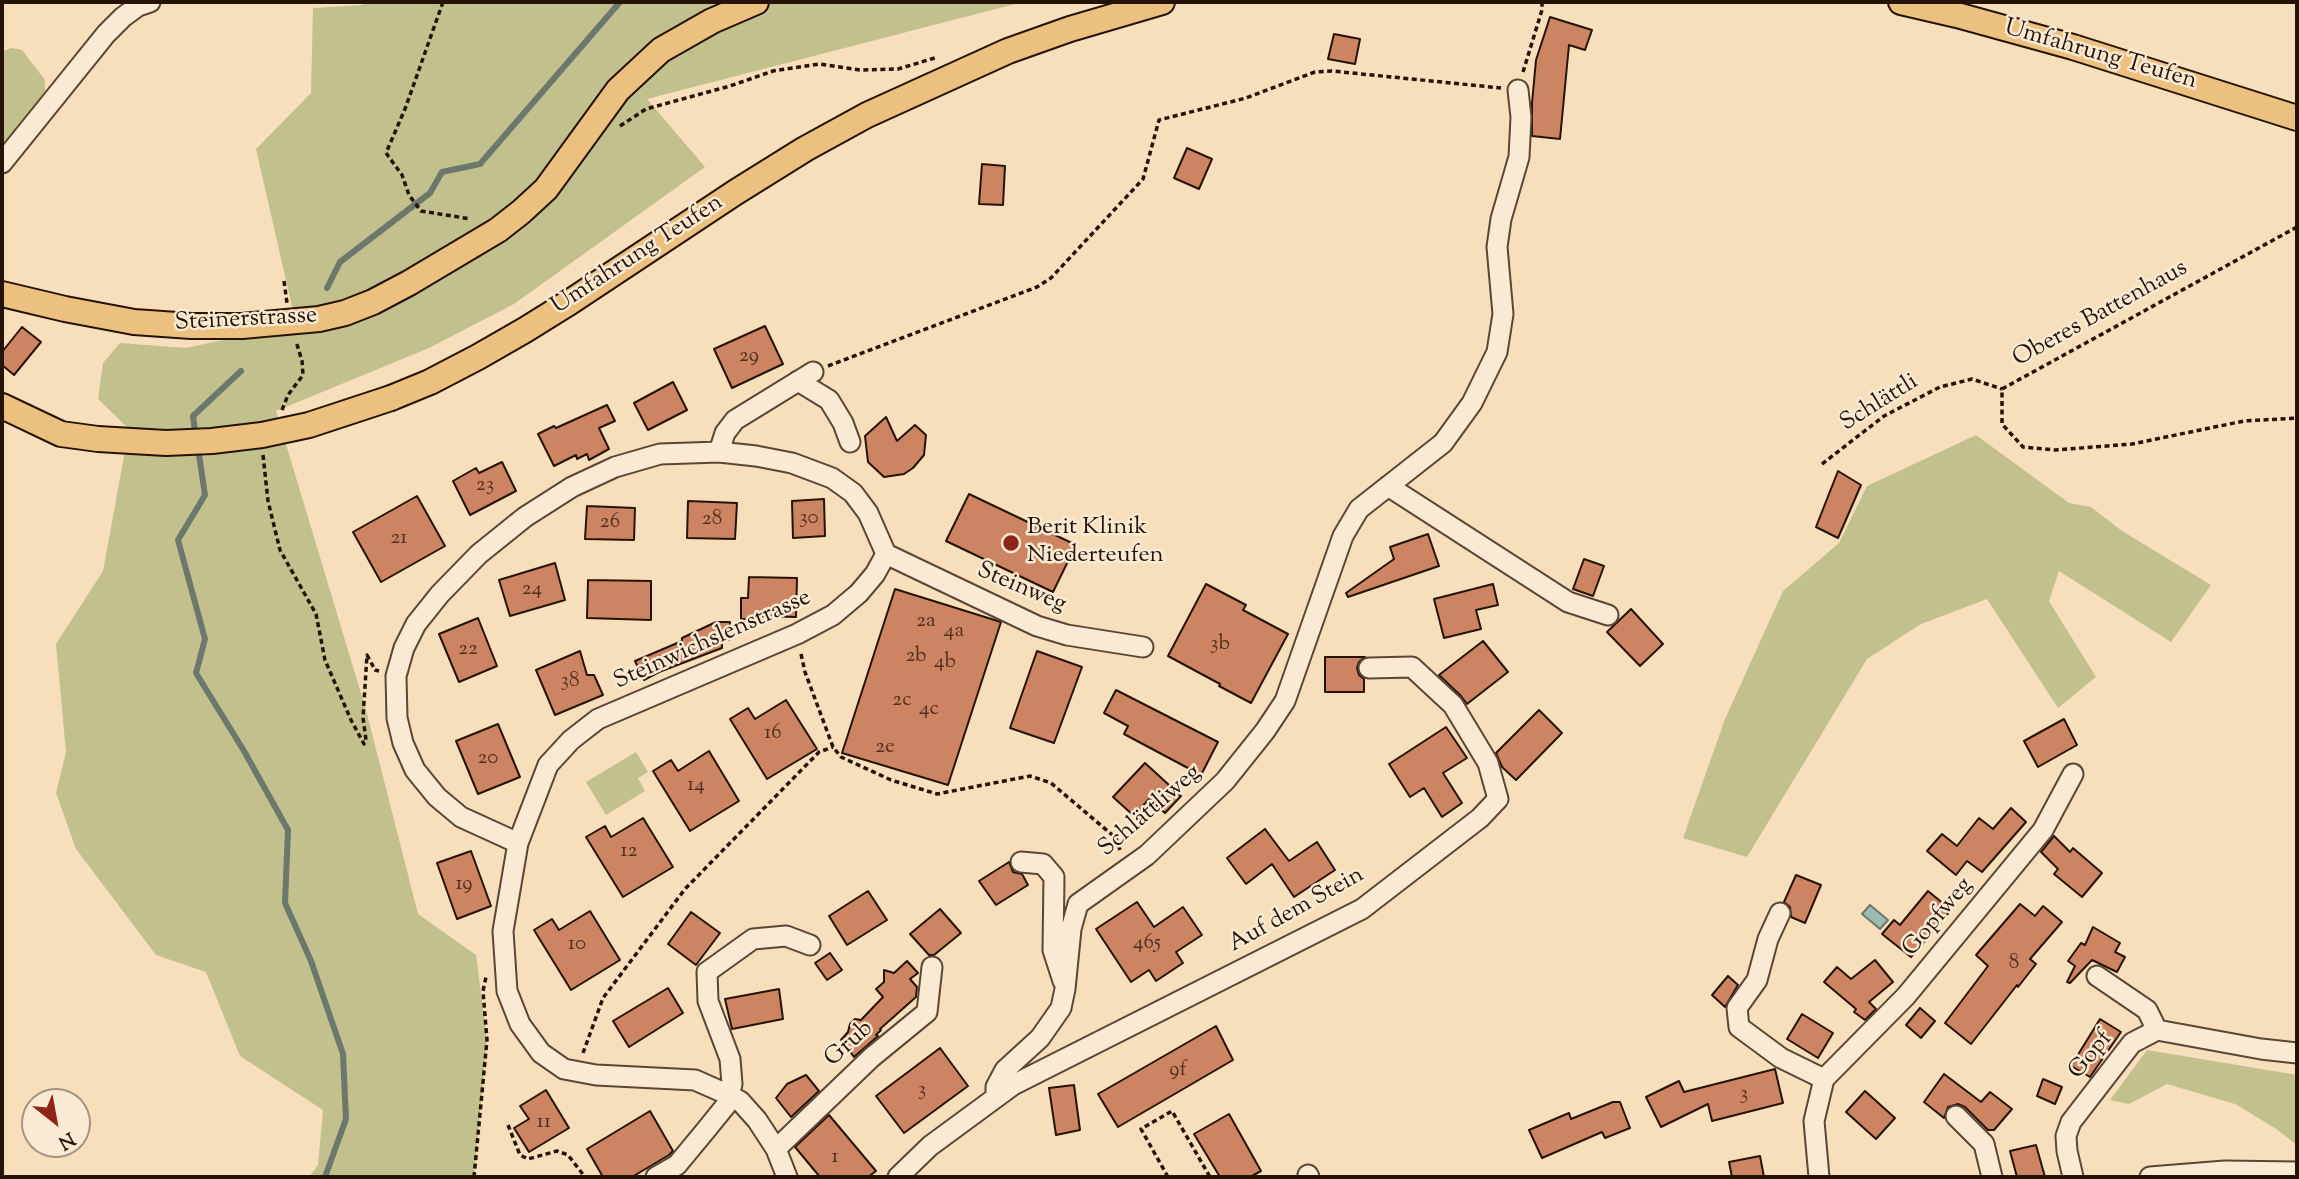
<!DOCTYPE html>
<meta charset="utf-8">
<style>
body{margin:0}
#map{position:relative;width:2299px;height:1179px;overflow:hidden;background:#f8dfbb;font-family:"Sorts Mill Goudy",serif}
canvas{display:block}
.frame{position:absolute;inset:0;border:4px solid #251308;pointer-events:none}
.north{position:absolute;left:21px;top:1088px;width:70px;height:70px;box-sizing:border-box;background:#faead3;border:2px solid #a59482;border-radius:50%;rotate:149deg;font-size:19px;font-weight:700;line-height:28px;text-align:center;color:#251308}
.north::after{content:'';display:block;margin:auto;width:24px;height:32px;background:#8f2418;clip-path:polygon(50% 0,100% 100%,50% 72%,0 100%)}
</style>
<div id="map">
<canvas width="2299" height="1179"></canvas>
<div class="frame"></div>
<div class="north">N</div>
</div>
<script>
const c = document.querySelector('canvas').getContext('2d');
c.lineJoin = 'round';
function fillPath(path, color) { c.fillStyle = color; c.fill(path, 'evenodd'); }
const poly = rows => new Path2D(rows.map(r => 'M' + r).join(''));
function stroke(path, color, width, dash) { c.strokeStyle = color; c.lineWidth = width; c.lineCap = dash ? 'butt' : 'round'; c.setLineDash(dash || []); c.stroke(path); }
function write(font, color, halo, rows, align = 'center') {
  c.font = font + ' "Sorts Mill Goudy",serif'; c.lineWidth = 5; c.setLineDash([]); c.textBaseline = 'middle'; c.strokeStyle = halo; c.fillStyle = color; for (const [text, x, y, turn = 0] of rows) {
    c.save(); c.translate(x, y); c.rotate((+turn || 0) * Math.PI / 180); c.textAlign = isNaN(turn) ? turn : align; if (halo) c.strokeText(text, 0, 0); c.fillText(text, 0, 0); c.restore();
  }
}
fillPath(poly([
 [370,2,1023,2,647,99,705,167,514,304,429,348,276,411,366,710,418,914,476,955,487,1040,474,1177,309,1177,318,1165,323,1110,240,1056,206,972,156,955,76,849,56,793,66,752,56,644,103,571,129,429,98,399,103,363,120,343,186,348,296,324,256,149,311,93,313,8,361,5],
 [11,48,22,50,45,80,45,92,25,122,2,151,2,52],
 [1976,435,2069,503,2091,507,2122,531,2211,585,2171,642,2059,571,2049,601,2096,677,2058,708,1987,599,1921,624,1867,659,1747,857,1683,838,1725,719,1783,591,1839,543,1867,486],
 [636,752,648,772,638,778,645,791,606,815,586,782],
 [2147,1050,2297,1075,2297,1145,2275,1128,2235,1104,2167,1084,2129,1104,2110,1100]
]), '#c2c08d');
const water = poly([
 [1870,905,1888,920,1880,929,1862,914,1870,905]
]);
fillPath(water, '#9dbcb1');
stroke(water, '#6d786d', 2);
stroke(poly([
 [327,288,340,262,430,193,442,172,480,164,620,2],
 [196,437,193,416,241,371],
 [198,448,205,495,178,540,205,639,196,673,244,751,288,830,285,903,311,961,343,1054,346,1119,325,1177]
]), '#6d786d', 6);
const building = poly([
 [1550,17,1592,30,1585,50,1569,45,1560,139,1532,136,1532,103,1536,60,1550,17],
 [1334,34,1360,39,1355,64,1328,59,1334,34],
 [1187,148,1212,159,1199,189,1174,178,1187,148],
 [982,164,1005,166,1003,205,979,204,982,164],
 [765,326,783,364,732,388,714,349,765,326],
 [22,327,41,342,14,375,2,365,2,352,22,327],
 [673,382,687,410,648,430,634,403,673,382],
 [607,405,615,421,599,428,609,449,589,460,587,454,577,459,576,455,554,466,538,434,554,426,556,428,607,405],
 [886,417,897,441,915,425,926,435,924,455,913,468,904,474,884,477,868,462,865,436,886,417],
 [502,462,516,491,470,515,453,481,476,468,479,473,502,462],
 [1838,471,1861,485,1838,538,1816,527,1838,471],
 [969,494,1076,545,1053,592,946,541,969,494],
 [417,496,445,546,381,582,353,532,417,496],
 [824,499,825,536,793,538,792,501,824,499],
 [688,501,737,503,735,539,687,538,688,501],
 [587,506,635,508,634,540,585,539,587,506],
 [1428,534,1439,566,1348,597,1346,593,1394,559,1390,547,1428,534],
 [1584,559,1604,566,1593,596,1573,589,1584,559],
 [555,563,565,600,510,616,499,580,555,563],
 [749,577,797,578,796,617,759,616,759,620,741,619,741,598,748,598,749,577],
 [588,580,651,581,651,620,587,618,588,580],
 [1206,584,1246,605,1243,610,1288,634,1251,703,1219,686,1220,684,1168,656,1206,584],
 [1493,584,1498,605,1476,610,1481,629,1444,638,1434,599,1493,584],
 [895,589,1001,622,948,785,842,753,895,589],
 [1631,609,1663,644,1640,666,1607,632,1631,609],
 [478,618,497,666,459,682,439,634,478,618],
 [716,622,730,622,729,640,722,640,722,648,659,672,644,680,635,661,682,641,682,638,716,622],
 [1483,641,1508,672,1467,704,1461,696,1439,675,1483,641],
 [580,651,587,675,594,675,603,695,555,715,536,670,580,651],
 [1037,651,1082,667,1054,743,1010,728,1037,651],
 [1325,657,1365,657,1359,662,1357,668,1359,675,1364,679,1364,692,1325,692,1325,657],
 [1116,690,1218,742,1201,775,1124,734,1128,726,1104,713,1116,690],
 [786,700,817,749,767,779,730,719,748,708,755,719,786,700],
 [1539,710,1562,733,1516,780,1502,767,1496,753,1539,710],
 [2064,719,2077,745,2038,767,2024,741,2064,719],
 [498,724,520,777,478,794,456,741,498,724],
 [1446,727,1467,758,1443,773,1462,803,1442,817,1424,788,1410,797,1389,764,1446,727],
 [709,751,739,801,690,831,653,771,671,760,678,771,709,751],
 [1145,763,1181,796,1165,813,1149,799,1134,816,1113,797,1145,763],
 [2011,808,2026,822,1982,872,1967,861,1956,875,1927,851,1942,834,1957,846,1979,818,1993,829,2011,808],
 [643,818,673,867,623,897,586,837,605,826,611,837,643,818],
 [1265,829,1289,861,1317,842,1335,870,1294,897,1272,864,1246,884,1227,858,1265,829],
 [2054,836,2070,852,2073,848,2102,873,2082,897,2054,874,2058,869,2041,852,2054,836],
 [471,851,491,906,457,919,437,863,471,851],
 [1009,862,1013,872,1022,874,1028,885,996,905,979,881,1009,862],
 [1796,875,1821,885,1805,923,1791,917,1790,907,1784,902,1796,875],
 [868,891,887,920,847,945,829,916,868,891],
 [1928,891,1951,910,1911,957,1882,934,1894,920,1900,925,1928,891],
 [1137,902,1154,927,1183,907,1202,935,1176,952,1183,963,1156,981,1149,970,1131,982,1096,929,1137,902],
 [2020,904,2035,916,2043,906,2062,922,2030,959,2036,964,2018,987,2017,985,1971,1044,1945,1023,1988,966,1976,955,2020,904],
 [940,909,961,933,934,955,929,955,910,934,940,909],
 [590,911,620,960,571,990,534,930,552,919,559,930,590,911],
 [691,912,720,933,696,965,668,944,691,912],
 [2093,927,2120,943,2115,952,2125,957,2117,972,2092,960,2070,983,2067,982,2075,966,2068,961,2081,943,2085,945,2093,927],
 [830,953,842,970,827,980,815,963,830,953],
 [1875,960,1893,982,1869,1002,1876,1009,1865,1020,1854,1012,1856,1009,1824,982,1837,967,1851,979,1875,960],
 [907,961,918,973,910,979,917,987,916,997,880,1029,881,1030,876,1035,878,1036,854,1057,841,1040,848,1032,850,1024,855,1019,861,1020,883,997,876,989,884,982,884,970,894,973,907,961],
 [1728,976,1738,985,1725,1007,1712,995,1728,976],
 [668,988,683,1013,629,1047,613,1021,668,988],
 [779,989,783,1019,732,1029,725,999,779,989],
 [1920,1008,1935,1021,1921,1038,1906,1025,1920,1008],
 [1802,1014,1833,1033,1818,1058,1787,1039,1802,1014],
 [2100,1019,2121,1032,2090,1077,2071,1066,2100,1019],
 [1216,1026,1233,1060,1118,1127,1098,1094,1216,1026],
 [940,1048,968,1086,904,1133,876,1096,940,1048],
 [1775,1069,1783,1103,1712,1121,1708,1104,1661,1127,1646,1097,1679,1081,1684,1092,1775,1069],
 [1944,1074,1981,1102,1990,1092,2012,1109,1994,1130,1988,1130,1965,1107,1958,1104,1948,1107,1944,1118,1924,1102,1944,1074],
 [806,1075,819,1091,791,1117,776,1098,787,1084,806,1075],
 [2043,1079,2062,1087,2055,1104,2037,1096,2043,1079],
 [1074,1085,1080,1130,1056,1135,1049,1088,1074,1085],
 [546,1090,569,1128,529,1152,514,1128,529,1119,520,1106,546,1090],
 [1865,1091,1895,1118,1876,1139,1846,1112,1865,1091],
 [1613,1102,1620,1102,1630,1128,1605,1138,1602,1132,1542,1158,1529,1130,1569,1113,1571,1119,1613,1102],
 [650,1111,673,1151,669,1155,632,1177,603,1177,587,1149,650,1111],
 [1229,1114,1261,1171,1250,1177,1220,1177,1194,1134,1229,1114],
 [829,1115,876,1171,868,1177,820,1177,795,1147,829,1115],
 [2036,1145,2045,1177,2017,1177,2010,1151,2036,1145],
 [1760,1156,1764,1177,1732,1177,1729,1162,1760,1156]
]);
fillPath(building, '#cd8463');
stroke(building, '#251308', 2);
const minor = poly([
 [2,163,106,34,123,17,138,6,150,2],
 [798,381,829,400,843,423,850,442],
 [719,452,725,433,735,420,813,372],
 [1388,486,1568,602,1608,615],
 [886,554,1037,626,1067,635,1143,647],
 [518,843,461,817,437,797,415,770,403,743,397,718,396,676,404,648,416,624,440,594,479,554,525,517,572,487,615,467,660,454,719,452,756,456,792,463,832,478,853,493,868,513,886,554,875,574,859,593,833,615,797,634,598,719,571,740,548,765,518,843,503,931,507,991,520,1024,541,1053,564,1069,596,1075,695,1080,729,1095,740,1101,757,1120,776,1149,787,1177],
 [1021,862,1043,864,1054,877,1053,950,1063,981],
 [1780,913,1768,939,1757,980,1737,1008,1739,1027,1781,1058,1824,1079],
 [2097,976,2147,1010,2157,1030],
 [996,1096,996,1087,1005,1070,1040,1038,1061,1008,1065,989,1071,929,1078,904,1147,855,1225,781,1265,731,1285,701,1343,536,1359,509,1443,443,1472,403,1497,352,1503,314,1497,247,1501,219,1519,157,1521,117,1518,90],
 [1956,1116,1984,1144,1992,1177],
 [776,1149,872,1057,927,1012,932,967],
 [1308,1175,1309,1177],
 [656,1177,677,1165,706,1130,727,1104,732,1084,730,1059,708,1001,707,972,753,939,786,936,810,945],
 [898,1177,930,1146,1013,1085,1362,909,1480,818,1498,799,1488,763,1453,705,1412,667,1369,668],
 [1819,1177,1814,1121,1824,1079,1906,996,2043,830,2073,774],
 [2073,1177,2067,1151,2066,1136,2071,1122,2132,1043,2157,1030,2261,1049,2297,1053],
 [2150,1177,2225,1171,2297,1172]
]);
const major = poly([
 [1901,2,1957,15,2073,47,2297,118],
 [2,294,65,309,134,322,191,326,242,326,319,319,345,313,373,302,409,283,498,230,521,212,546,189,618,90,661,50,712,21,756,2],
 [391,398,430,382,478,357,525,330,570,302,736,192,805,149,867,115,1008,51,1070,29,1162,2],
 [2,406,61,434,98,439]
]);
stroke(minor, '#5a4635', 23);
stroke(major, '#251308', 28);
stroke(poly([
 [443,2,405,109,386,153,402,175,409,195,421,211,471,219],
 [1523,72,1542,10,1542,2],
 [620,126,646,109,730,86,773,71,820,64,860,70,898,69,938,57],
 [2297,227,2002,389,2002,424,2023,447,2055,450,2132,444,2244,421,2297,418],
 [284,281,287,303],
 [828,366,1037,287,1051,278,1143,179,1159,120,1246,98,1315,72,1332,71,1501,88],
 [282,410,288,395,303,375,302,361,296,341],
 [263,455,268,501,280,550,316,614,325,660,351,720,364,744,366,740,363,718,367,655,375,670,379,671],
 [1822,464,1884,416,1940,387,1972,379,2002,389],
 [801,654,805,672,833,747,841,757,891,780,937,794,1030,776,1051,783,1116,838,1120,850],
 [583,1053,603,998,685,889,819,752,833,747],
 [508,1125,520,1155,528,1159,557,1151,568,1155,585,1177],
 [474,1177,487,1040,483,991,486,977],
 [1168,1177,1141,1129,1172,1111,1210,1177]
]), '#251308', 3.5, [5, 3.5]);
stroke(minor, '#faead3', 19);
stroke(major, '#ecc07e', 24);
const majorBridge = poly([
 [98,439,166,443,212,441,262,435,309,425,391,398]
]);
stroke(majorBridge, '#251308', 28, []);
stroke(majorBridge, '#ecc07e', 24);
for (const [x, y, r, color] of [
 [1011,543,9,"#8f2418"]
]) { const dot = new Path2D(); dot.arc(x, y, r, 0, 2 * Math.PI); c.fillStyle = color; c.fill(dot); stroke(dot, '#faead3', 2.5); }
write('21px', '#4f2f1f', null, [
 ["29",749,357],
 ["23",485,486],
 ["30",809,519],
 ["28",712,520],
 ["26",610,523],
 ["21",399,539],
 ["24",532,590],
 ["2a",926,622],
 ["4a",954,632],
 ["3b",1220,645],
 ["22",468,650],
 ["2b",916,657],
 ["4b",945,663],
 ["38",570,682],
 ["2c",902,701],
 ["4c",929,710],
 ["16",773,734],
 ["2e",885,748],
 ["20",488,759],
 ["14",696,786],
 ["12",629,852],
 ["19",464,885],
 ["465",1147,944],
 ["10",577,945],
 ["8",2014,964],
 ["9f",1178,1071],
 ["3",922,1091],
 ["3",1744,1095],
 ["11",544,1123],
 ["1",835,1158]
]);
write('24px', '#251308', '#faead3', [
 ["Umfahrung Teufen",2100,56,16],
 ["Umfahrung Teufen",638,256,-33],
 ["Oberes Battenhaus",2101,315,-29],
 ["Steinerstrasse",246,321,-3],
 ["Schlättli",1880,404,-32],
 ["Steinweg",1021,589,23],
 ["Steinwichslenstrasse",713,641,-24],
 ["Schlättliweg",1151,812,-41],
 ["Auf dem Stein",1297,911,-29],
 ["Gopfweg",1939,918,-50],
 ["Grub",850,1045,-42],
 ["Gopf",2092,1056,-51]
]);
write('24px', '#251308', '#faead3', [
 ["Berit Klinik",1027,529],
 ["Niederteufen",1027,557]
], 'left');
</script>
